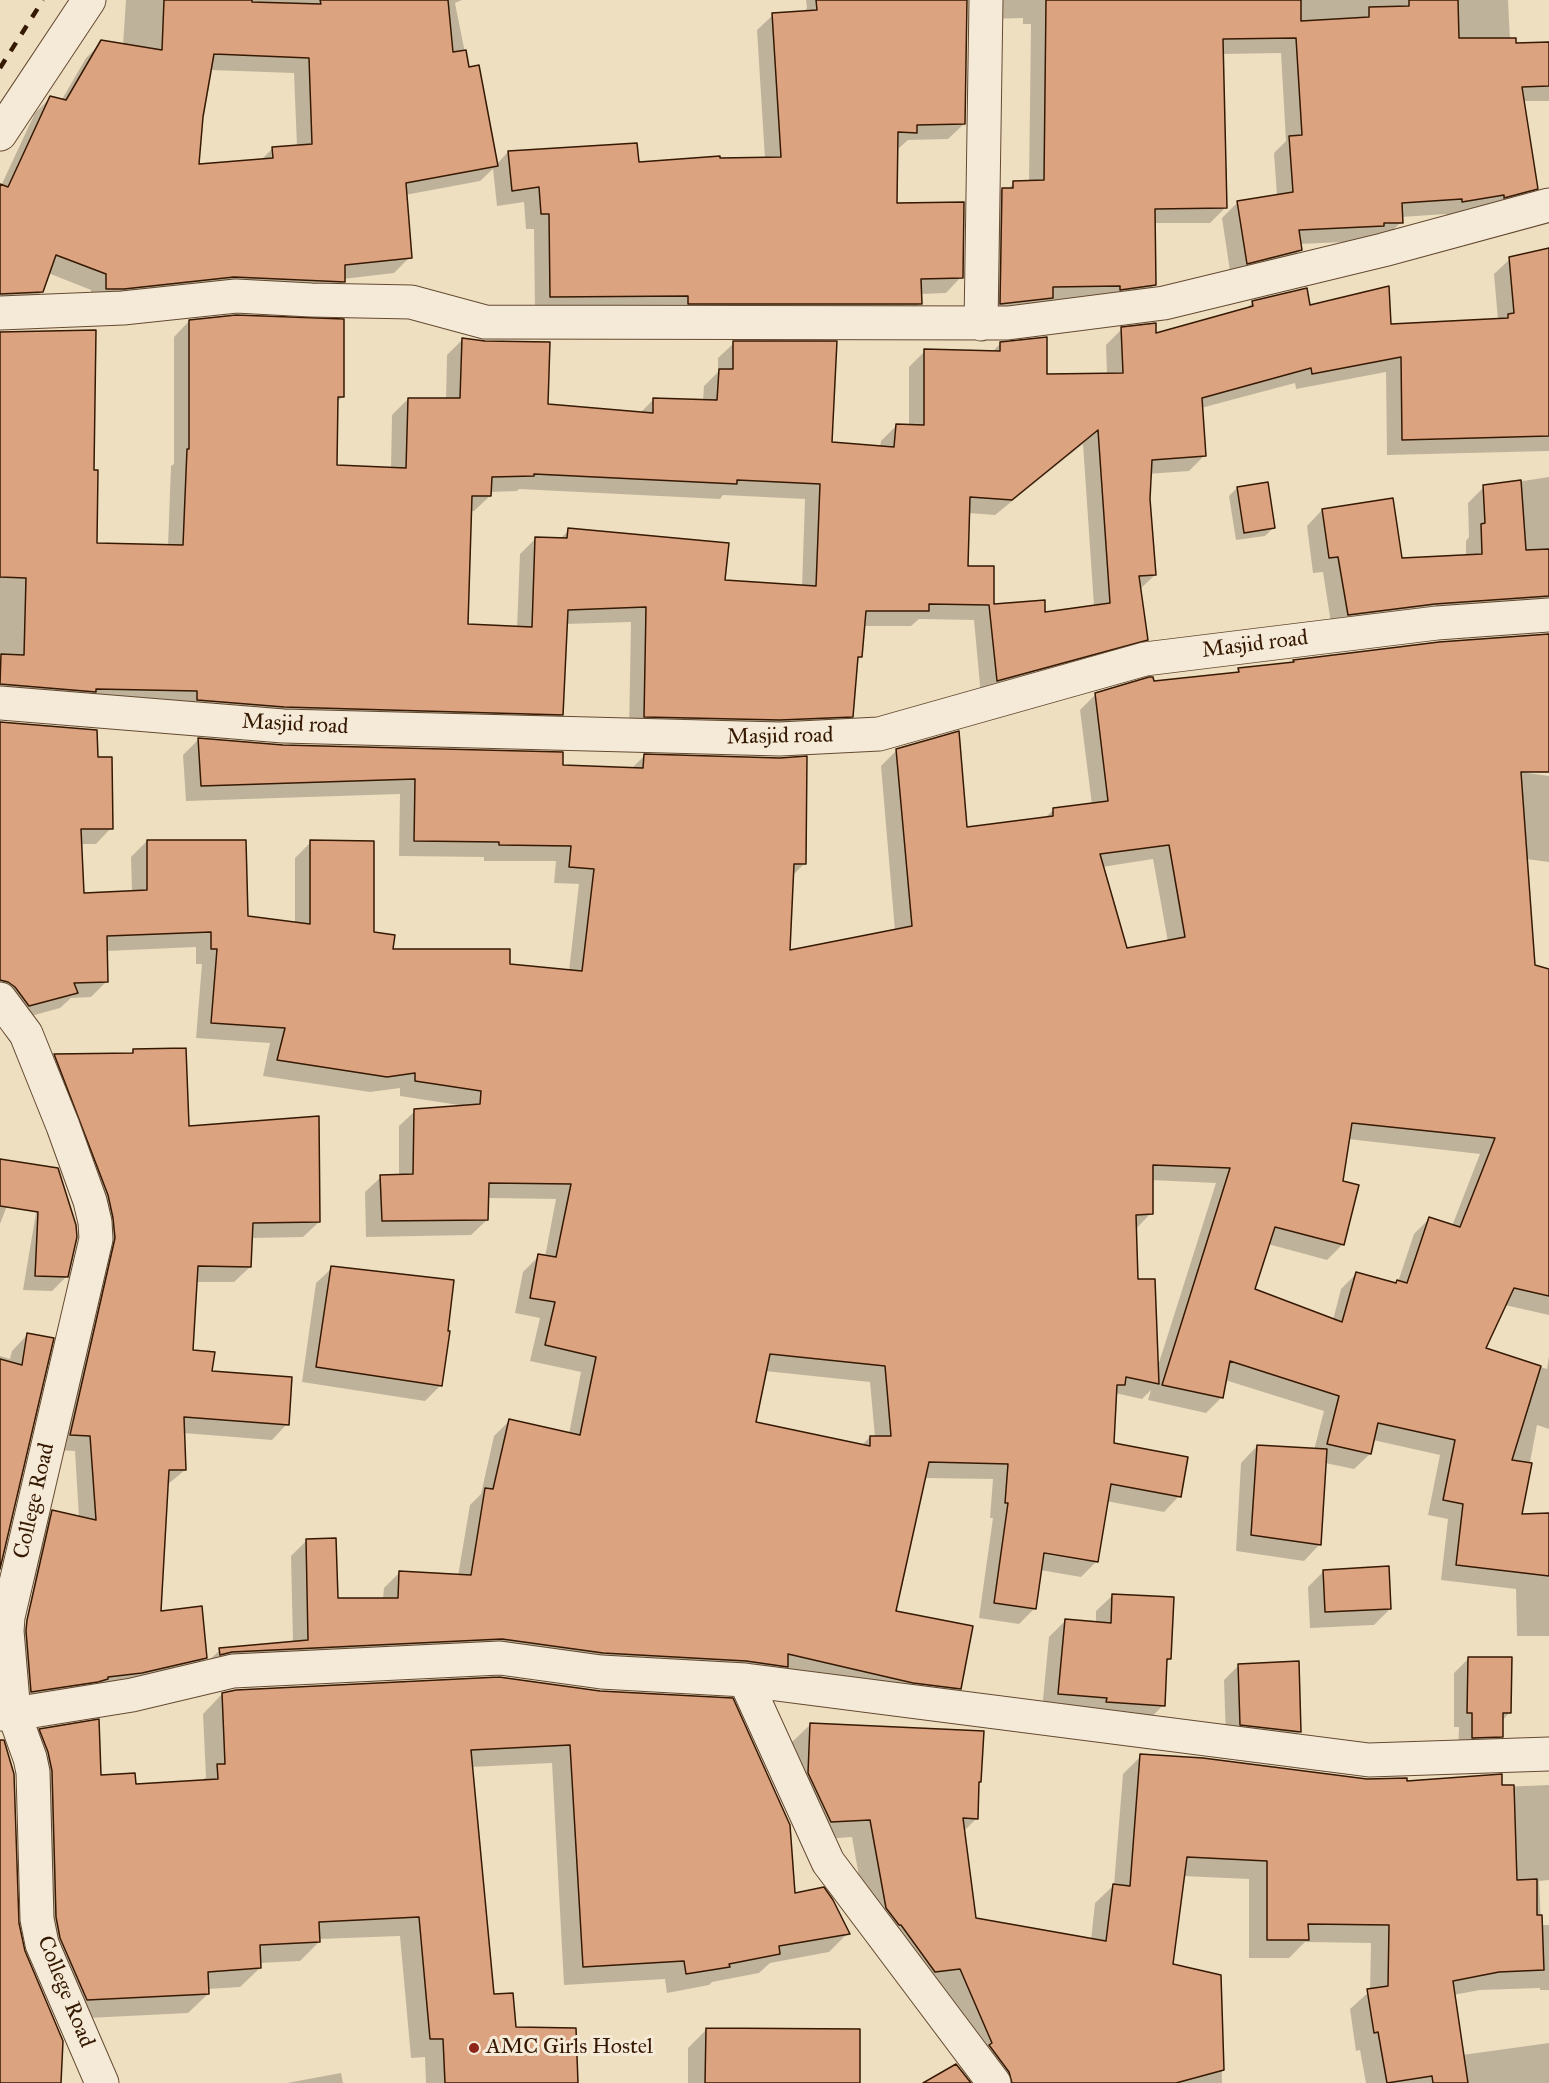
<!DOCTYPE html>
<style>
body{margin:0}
canvas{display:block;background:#efdfc1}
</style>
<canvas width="1549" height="2083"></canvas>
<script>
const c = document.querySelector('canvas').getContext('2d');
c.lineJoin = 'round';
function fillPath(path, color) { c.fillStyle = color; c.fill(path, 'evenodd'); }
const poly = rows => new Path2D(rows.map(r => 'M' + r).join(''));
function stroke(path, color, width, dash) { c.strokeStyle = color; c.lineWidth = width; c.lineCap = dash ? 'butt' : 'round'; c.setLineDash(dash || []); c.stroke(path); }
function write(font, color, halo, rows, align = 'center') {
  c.font = font + ' "IM FELL Great Primer",serif'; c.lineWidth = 6; c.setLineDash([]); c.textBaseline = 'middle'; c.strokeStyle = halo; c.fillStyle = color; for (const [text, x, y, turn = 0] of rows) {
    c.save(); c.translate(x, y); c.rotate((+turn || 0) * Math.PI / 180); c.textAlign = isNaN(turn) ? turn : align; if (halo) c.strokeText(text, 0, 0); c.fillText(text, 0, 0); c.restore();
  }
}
fillPath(poly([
 [126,0,462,0,455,3,468,68,496,165,508,152,637,163,765,159,757,30,773,15,803,13,807,8,806,0,966,0,964,124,948,139,908,140,899,148,897,148,896,204,961,277,946,293,920,294,920,303,905,319,535,312,534,229,526,229,524,202,497,206,493,169,480,181,405,195,410,257,394,273,343,279,343,281,327,297,91,304,91,290,48,273,41,292,25,308,0,309,0,188,35,113,50,98,61,101,86,58,102,42,123,45],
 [210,70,294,73,297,147,272,149,261,160,198,166,202,117],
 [980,0,1508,0,1510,40,1514,44,1549,43,1549,101,1523,101,1536,188,1520,204,1447,217,1446,214,1401,217,1401,222,1385,238,1367,241,1299,244,1300,250,1284,266,1231,278,1222,218,1238,202,1277,196,1274,153,1286,141,1281,53,1223,54,1226,207,1210,223,1154,223,1154,285,1139,300,985,319,987,205,1002,189,1008,189,1014,183,1029,182,1031,24,1023,24,1023,18,989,19],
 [1549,249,1549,451,1387,455,1386,372,1296,389,1295,383,1201,408,1205,455,1189,471,1147,474,1155,575,1139,590,1147,639,1131,655,981,696,974,620,919,619,911,626,863,626,861,656,856,661,852,716,836,732,629,732,631,622,566,624,562,714,546,730,0,701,0,333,95,332,92,472,95,544,168,546,171,466,174,464,174,337,189,321,342,397,337,402,336,467,391,469,392,415,408,399,446,400,447,355,463,339,546,406,640,413,654,399,703,401,704,386,718,372,718,358,734,343,830,443,880,447,881,441,897,425,909,426,909,367,925,351,992,352,1001,343,1046,376,1107,375,1106,345,1122,329,1155,335,1246,309,1253,302,1309,307,1390,326,1498,320,1494,274,1510,259],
 [1083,444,1094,606,1044,613,992,605,967,567,968,513,995,515],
 [519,489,720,499,723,495,805,499,802,587,723,581,569,530,560,539,535,539,520,554,517,628,466,626,470,511,474,511,490,496,490,492,517,491],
 [1549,477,1549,620,1332,630,1323,572,1313,573,1307,526,1322,510,1401,560,1466,556,1466,541,1469,537,1468,503,1484,487],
 [1237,488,1273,528,1265,536,1236,540,1229,496],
 [1549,635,1549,737,1422,758,1549,776,1549,862,1526,859,1533,966,1549,970,1549,1315,1505,1305,1484,1349,1547,1369,1549,1356,1549,1429,1537,1425,1520,1515,1549,1515,1549,1636,1517,1636,1516,1589,1441,1580,1448,1519,1428,1515,1440,1455,1373,1440,1370,1454,1354,1469,1325,1463,1320,1544,1304,1561,1236,1551,1241,1463,1257,1446,1314,1450,1324,1411,1225,1380,1222,1397,1206,1413,1148,1400,1151,1390,1142,1399,1115,1393,1113,1444,1179,1496,1164,1512,1106,1501,1097,1561,1081,1577,1040,1570,1035,1608,1019,1624,979,1618,993,1518,990,1518,993,1479,924,1478,894,1613,959,1688,944,1704,781,1671,204,1665,220,1650,293,1643,291,1556,306,1541,337,1599,383,1599,384,1588,400,1572,458,1576,470,1505,481,1494,494,1436,509,1421,569,1434,581,1372,530,1361,540,1318,515,1313,523,1272,539,1256,545,1257,556,1199,487,1198,487,1220,471,1235,366,1237,365,1192,381,1177,399,1176,399,1126,415,1111,465,1106,400,1096,400,1088,370,1092,263,1076,270,1043,196,1038,202,964,196,964,196,947,106,951,107,981,91,997,71,998,60,1008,13,1021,0,1004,0,723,97,759,111,828,96,844,80,844,82,895,132,892,131,857,147,841,247,917,295,923,295,858,311,842,373,934,391,950,569,971,579,884,554,883,556,861,484,861,484,857,399,856,400,794,186,801,183,755,199,739,561,766,631,769,644,756,805,863,792,876,788,951,895,931,881,766,897,750,966,829,1044,819,1053,810,1092,805,1080,710,1096,694,1153,682,1235,673,1239,670,1291,664,1294,661],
 [1153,859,1168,942,1126,950,1102,867],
 [1348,1139,1480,1154,1452,1226,1430,1218,1414,1234,1398,1282,1395,1284,1357,1273,1341,1289,1333,1320,1254,1290,1268,1244,1327,1260,1343,1244,1342,1182],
 [1151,1180,1216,1183,1157,1369,1137,1281,1135,1230,1151,1213],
 [765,1371,870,1382,875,1437,870,1437,861,1446,754,1423],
 [1037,1550,1086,1558,1086,1561,1037,1553],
 [133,1051,187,1127,319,1222,303,1237,251,1238,250,1267,234,1282,196,1282,192,1351,210,1373,287,1424,272,1440,183,1433,185,1470,167,1485,159,1613,206,1657,190,1673,16,1707,11,1641,25,1627,35,1580,25,1577,37,1528,53,1512,79,1518,75,1451,55,1450,100,1255,40,1071,55,1056,130,1054],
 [0,1160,23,1164,0,1224],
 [41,1183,66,1277,52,1291,23,1290],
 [332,1268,441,1385,425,1401,302,1382,316,1283],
 [27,1335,0,1553,0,1356,10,1359,12,1351],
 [1324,1571,1390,1609,1374,1625,1310,1628,1308,1587],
 [1113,1595,1170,1659,1165,1663,1163,1705,1147,1722,1042,1710,1049,1637,1065,1621,1096,1623,1096,1611],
 [1469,1658,1509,1713,1502,1721,1501,1736,1487,1751,1458,1751,1459,1727,1454,1727,1454,1673],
 [1239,1665,1299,1732,1285,1746,1226,1739,1224,1680],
 [499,1678,848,1933,829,1952,770,1963,759,1973,712,1982,709,1985,667,1993,665,1979,564,1985,552,1763,471,1767,492,1996,515,2029,577,2083,426,2083,425,2057,411,2058,400,1936,319,1939,319,1942,300,1961,259,1963,260,1968,240,1987,207,1989,208,1994,188,2013,68,2019,21,1749,40,1730,100,1776,134,1785,202,1781,206,1777,203,1714,222,1694],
 [811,1724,977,1784,977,1818,964,1831,974,1919,1091,1940,1095,1903,1114,1885,1123,1774,1141,1756,1367,1780,1500,1787,1549,1785,1549,1880,1539,1881,1541,1925,1549,1925,1549,1990,1540,1990,1540,1988,1480,1990,1453,1995,1462,2055,1549,2043,1549,2083,1366,2083,1360,2050,1356,2051,1350,2009,1370,1991,1371,1943,1305,1942,1289,1958,1249,1958,1249,1879,1183,1876,1172,1965,1220,1977,1222,2083,986,2083,868,1927,852,1837,812,1840,790,1792,792,1742],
 [706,2030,858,2083,688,2083,688,2048],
 [341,2073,343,2083,287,2083]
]), '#0003');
const building = poly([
 [164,0,252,0,252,2,321,4,320,0,448,0,453,52,466,50,469,67,479,65,498,166,406,183,412,258,345,265,345,282,234,277,124,289,106,289,106,274,56,255,43,292,0,294,0,184,8,187,50,96,66,100,101,40,162,50,164,0],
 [214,54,309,58,312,144,272,147,273,158,199,164,203,117,214,54],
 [816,0,967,0,965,124,917,125,917,133,898,132,897,203,964,202,963,278,921,279,922,304,688,304,688,296,550,297,549,214,541,214,539,187,512,191,508,151,637,143,639,162,720,156,720,158,781,157,772,13,817,10,816,0],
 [1046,0,1301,0,1301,21,1369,17,1369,7,1409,6,1409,0,1458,0,1459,38,1516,38,1516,43,1549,42,1549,86,1522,87,1538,189,1504,198,1504,195,1462,202,1462,199,1402,203,1403,223,1384,223,1384,226,1299,230,1302,250,1247,264,1237,201,1293,192,1289,136,1302,135,1296,38,1223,39,1227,208,1155,209,1156,285,1120,290,1120,286,1053,287,1053,298,1000,304,1002,188,1013,188,1013,181,1044,180,1046,0],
 [1549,248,1549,436,1402,440,1401,357,1312,374,1311,368,1202,398,1206,456,1152,460,1150,499,1156,575,1139,576,1148,640,997,681,989,605,929,604,929,611,866,611,862,657,858,657,853,717,780,720,644,717,646,607,568,610,563,715,284,707,197,700,197,691,96,689,96,692,0,684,1,654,24,655,26,578,0,577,0,332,96,330,94,470,98,470,97,543,183,545,187,449,189,449,189,320,236,315,344,319,344,397,338,397,337,465,406,468,408,398,460,398,462,338,485,341,550,342,548,404,653,413,653,398,717,400,719,369,733,369,733,341,837,341,832,442,894,447,896,424,924,425,924,349,1000,351,1000,342,1047,337,1047,374,1123,373,1121,327,1156,323,1156,333,1253,306,1252,301,1307,288,1310,305,1389,286,1391,324,1508,318,1508,314,1514,313,1509,257,1549,248],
 [1098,430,1110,603,1045,612,1045,600,994,604,994,566,968,566,970,497,1012,500,1098,430],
 [534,474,737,484,737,480,820,484,816,586,725,580,729,543,568,528,567,538,535,537,532,627,468,624,472,496,491,496,492,477,534,476,534,474],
 [1521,480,1526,550,1549,549,1549,596,1435,604,1348,615,1338,557,1329,558,1322,509,1393,498,1402,558,1482,554,1481,524,1485,523,1483,485,1521,480],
 [1268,482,1275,528,1244,533,1237,487,1268,482],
 [1549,634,1549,772,1521,772,1535,965,1549,969,1549,1296,1514,1288,1486,1348,1541,1366,1512,1460,1532,1463,1522,1514,1549,1513,1549,1576,1456,1565,1463,1504,1443,1500,1455,1440,1378,1423,1371,1454,1327,1444,1339,1396,1230,1361,1223,1398,1162,1385,1230,1168,1153,1165,1153,1214,1136,1215,1138,1279,1155,1279,1159,1384,1126,1377,1125,1385,1117,1385,1114,1443,1188,1457,1181,1497,1111,1484,1098,1562,1044,1553,1036,1609,994,1603,1008,1503,1005,1503,1008,1464,929,1462,896,1611,973,1626,961,1689,913,1683,788,1654,788,1667,746,1661,603,1653,502,1639,232,1652,220,1655,219,1648,308,1640,306,1539,336,1538,338,1598,398,1598,399,1571,471,1575,485,1488,493,1489,509,1419,580,1435,596,1357,545,1345,555,1302,530,1298,538,1254,556,1257,571,1184,489,1183,488,1220,382,1221,380,1175,413,1174,414,1109,480,1104,481,1091,415,1081,415,1073,387,1077,277,1060,285,1028,211,1023,217,949,211,949,211,932,107,936,108,982,74,983,78,993,29,1006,15,987,8,982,0,980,0,722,97,730,98,757,112,757,113,829,81,829,84,893,147,890,147,840,246,840,248,916,310,924,310,840,374,841,374,932,395,935,393,949,510,949,510,964,582,971,594,869,569,867,571,846,499,845,499,842,414,841,415,779,201,786,198,738,283,745,563,752,563,765,643,768,644,754,780,758,807,756,806,864,794,864,790,950,912,926,896,749,959,731,967,827,1053,816,1053,808,1108,801,1095,693,1149,677,1153,677,1154,681,1239,672,1238,668,1294,662,1293,660,1439,642,1549,634],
 [1169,845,1185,937,1127,948,1100,854,1169,845],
 [1352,1123,1495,1138,1460,1227,1429,1217,1407,1283,1397,1280,1396,1283,1356,1272,1342,1322,1255,1289,1275,1227,1344,1245,1359,1185,1343,1181,1352,1123],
 [770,1354,885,1366,891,1436,870,1436,870,1446,756,1422,770,1354],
 [186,1048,189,1126,319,1116,320,1222,253,1223,251,1267,198,1266,193,1350,215,1352,212,1371,292,1377,289,1425,184,1417,186,1470,169,1470,161,1611,202,1606,207,1658,142,1673,108,1677,108,1679,98,1682,31,1692,26,1631,27,1620,52,1510,96,1520,90,1436,70,1435,115,1238,113,1218,108,1195,54,1054,133,1053,133,1049,186,1048],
 [0,1159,58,1168,76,1225,77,1237,68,1277,35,1276,38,1212,0,1206,0,1159],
 [331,1266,454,1280,448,1331,450,1331,442,1386,316,1367,331,1266],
 [27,1333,54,1338,0,1569,0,1359,22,1365,27,1333],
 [1257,1445,1327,1449,1321,1545,1251,1535,1257,1445],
 [1389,1566,1391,1609,1325,1612,1323,1570,1389,1566],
 [1112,1594,1174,1597,1171,1659,1167,1659,1165,1706,1106,1702,1107,1698,1058,1694,1065,1619,1111,1623,1112,1594],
 [1468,1657,1512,1657,1511,1713,1503,1713,1503,1737,1472,1738,1472,1713,1467,1713,1468,1657],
 [1299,1661,1301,1732,1240,1725,1238,1664,1299,1661],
 [499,1677,600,1691,733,1698,790,1825,795,1893,824,1887,833,1900,850,1934,779,1946,780,1954,729,1964,730,1967,686,1974,684,1961,583,1967,570,1745,471,1750,494,1994,513,1993,516,2027,576,2028,578,2083,445,2083,443,2039,430,2039,419,1917,319,1922,320,1942,260,1945,261,1968,208,1972,209,1994,87,2000,60,1938,56,1917,52,1771,48,1752,39,1729,99,1719,101,1775,135,1773,136,1784,218,1779,217,1764,225,1764,222,1693,236,1690,499,1677],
 [810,1723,984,1731,981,1782,979,1782,978,1819,963,1818,976,1918,1106,1941,1113,1884,1130,1886,1140,1754,1203,1758,1367,1779,1407,1778,1407,1781,1502,1774,1502,1785,1514,1785,1517,1880,1537,1879,1537,1915,1542,1915,1544,1970,1499,1972,1453,1981,1468,2083,1433,2083,1432,2076,1387,2083,1378,2032,1374,2033,1367,1989,1388,1986,1389,1925,1308,1924,1309,1940,1267,1940,1267,1861,1187,1857,1173,1964,1221,1975,1224,2070,1176,2083,1012,2083,1009,2072,989,2045,992,2043,960,1969,935,1972,901,1925,899,1925,886,1908,870,1820,831,1822,808,1773,810,1723],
 [0,1740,4,1740,14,1774,19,1923,25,1951,63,2041,61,2083,0,2083,0,1740],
 [706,2028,860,2029,860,2083,705,2083,706,2028],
 [956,2064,971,2083,923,2083,956,2064]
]);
fillPath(building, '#dca381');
stroke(building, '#361902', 1.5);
const minor = poly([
 [0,134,89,0],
 [0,313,123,308,236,296,311,300,411,302,485,322,1008,323,1164,303,1383,250,1549,205],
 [981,324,986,0],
 [0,703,283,726,780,739,879,734,1145,659,1437,623,1549,615],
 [745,1680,828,1862,994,2083],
 [0,1714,14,1714,132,1695,233,1671,500,1658,601,1672,745,1680,1369,1760,1549,1754]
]);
const tertiary = poly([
 [0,999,26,1034,63,1126,90,1201,95,1222,96,1239,8,1617,7,1631,14,1714,30,1758,33,1772,37,1919,42,1944,102,2083]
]);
stroke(minor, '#644a32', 35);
stroke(tertiary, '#644a32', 35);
stroke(minor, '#f5ead7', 33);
stroke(tertiary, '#f5ead7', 33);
stroke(poly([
 [0,68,43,0]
]), '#361902', 4.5, [10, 10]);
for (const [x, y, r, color] of [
 [474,2048,6,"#8f2418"]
]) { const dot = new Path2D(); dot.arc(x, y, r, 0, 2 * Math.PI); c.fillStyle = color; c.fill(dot); stroke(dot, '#f5ead7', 2); }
write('22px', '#361902', '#f5ead7', [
 ["Masjid road",1255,645,-7],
 ["Masjid road",295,725,3],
 ["Masjid road",780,737,-1],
 ["College Road",35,1501,-77],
 ["College Road",65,1992,68]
]);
write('22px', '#361902', '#f5ead7', [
 ["AMC Girls Hostel",486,2048]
], 'left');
</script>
